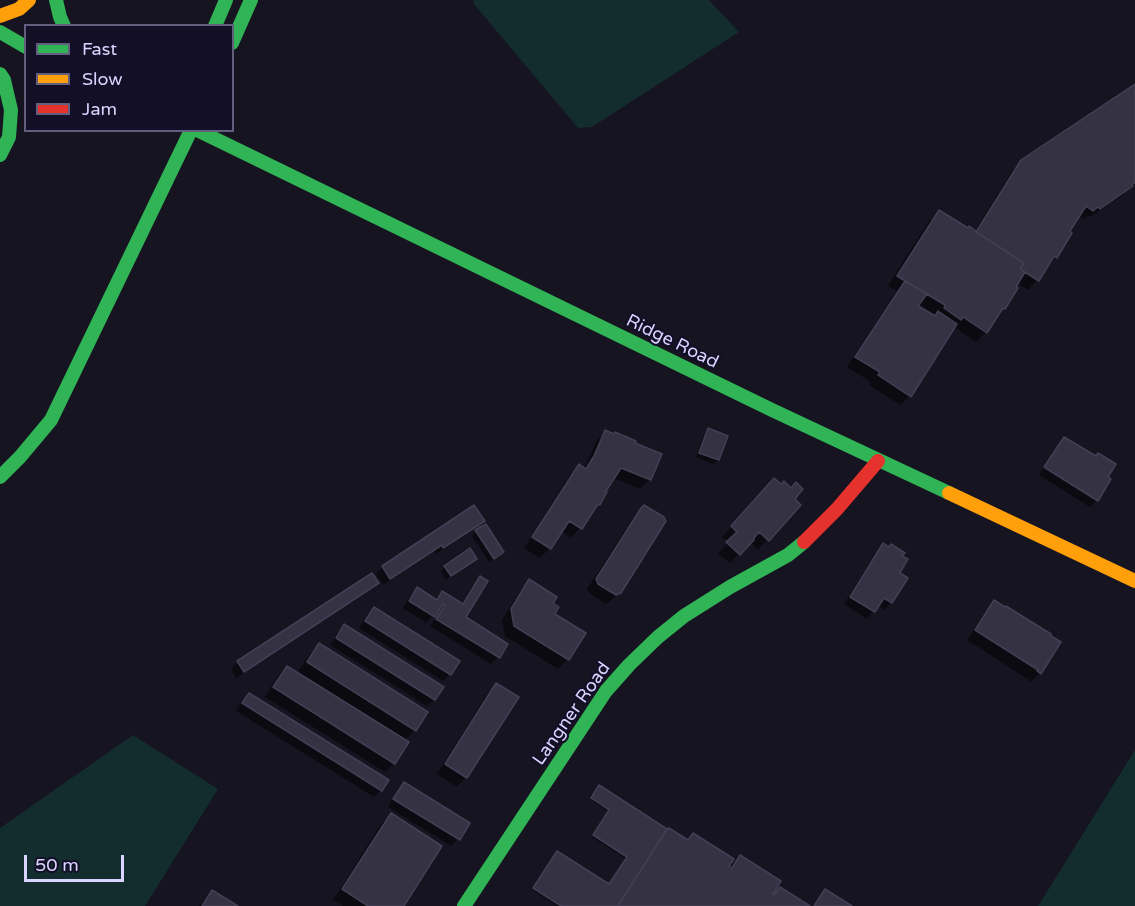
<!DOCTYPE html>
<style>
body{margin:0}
#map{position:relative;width:1135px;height:906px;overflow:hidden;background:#161421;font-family:"Varela Round",sans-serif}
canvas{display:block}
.legend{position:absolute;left:24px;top:24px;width:210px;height:108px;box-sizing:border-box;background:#130f26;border:2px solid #625e7d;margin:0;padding:8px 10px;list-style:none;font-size:18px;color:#d9d4ff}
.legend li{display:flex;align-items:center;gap:12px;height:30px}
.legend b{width:30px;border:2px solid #625e7d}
.scale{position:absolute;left:24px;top:855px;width:100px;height:27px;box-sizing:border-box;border:3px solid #d9d4ff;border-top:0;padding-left:8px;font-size:18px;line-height:21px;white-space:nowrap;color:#d9d4ff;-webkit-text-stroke:4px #130f26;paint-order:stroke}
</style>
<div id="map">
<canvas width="1135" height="906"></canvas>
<ul class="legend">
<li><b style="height:8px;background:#30b455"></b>Fast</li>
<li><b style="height:8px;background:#ff9f0a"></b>Slow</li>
<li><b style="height:8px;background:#e5322d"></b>Jam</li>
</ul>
<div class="scale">50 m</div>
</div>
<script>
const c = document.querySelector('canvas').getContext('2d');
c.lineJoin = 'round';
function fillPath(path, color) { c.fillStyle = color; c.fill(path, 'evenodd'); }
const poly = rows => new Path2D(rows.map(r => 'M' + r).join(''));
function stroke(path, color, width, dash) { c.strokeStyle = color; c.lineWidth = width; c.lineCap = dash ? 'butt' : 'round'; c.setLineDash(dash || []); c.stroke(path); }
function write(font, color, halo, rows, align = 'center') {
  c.font = font + ' "Varela Round",sans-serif'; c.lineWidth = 4.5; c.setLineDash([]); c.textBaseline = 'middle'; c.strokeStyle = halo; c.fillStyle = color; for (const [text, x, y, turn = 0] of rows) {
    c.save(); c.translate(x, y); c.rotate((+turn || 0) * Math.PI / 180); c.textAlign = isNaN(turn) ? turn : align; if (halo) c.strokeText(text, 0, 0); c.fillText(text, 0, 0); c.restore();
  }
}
fillPath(poly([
 [474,0,709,0,739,32,592,127,578,128,473,3],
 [133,735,218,789,145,906,0,906,0,828],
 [1135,750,1135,906,1038,906]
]), '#132c2d');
fillPath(poly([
 [1135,86,1135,183,1122,196,1090,217,1088,216,1083,219,1078,216,1056,257,1046,266,1037,280,1028,290,1017,283,1004,308,996,316,986,332,976,342,954,327,910,396,900,405,869,385,871,382,847,367,897,291,888,286,929,221,939,212,974,232,1012,171,1022,161],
 [919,304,936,315,934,318,916,307],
 [709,430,718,460,713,464,696,457,704,435],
 [605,432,660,455,649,480,640,489,613,478,598,504,591,511,580,528,571,538,561,531,550,548,540,558,524,548,569,476,579,466,584,469,596,442],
 [1043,468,1096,501,1090,507,1039,475],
 [765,490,793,499,799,505,758,550,750,542,730,563,718,553,729,542,722,537],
 [643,507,620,592,609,602,606,604,589,593,587,589,633,518],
 [483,521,476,528,436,554,434,551,383,585,376,574,383,567],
 [476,531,498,556,489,562,472,536],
 [883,545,898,573,906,578,891,603,884,610,877,605,867,619,844,604,876,552],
 [475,559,446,580,441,571,445,567],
 [372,575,377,583,370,590,236,678,231,669,238,662],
 [480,578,464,618,506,644,498,657,491,664,430,626,439,613,437,611,426,623,403,608,410,596,417,589,435,600,442,593,461,605,473,585],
 [530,581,551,604,553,614,568,659,558,669,505,636,502,620,520,591],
 [994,602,1005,609,1040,673,1030,683,1029,681,1029,680,967,640,985,612],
 [374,609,450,674,443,681,359,628,367,616],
 [345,626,434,699,427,706,330,645,338,633],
 [319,645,415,730,404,741,394,763,385,772,265,697,277,677,287,667,297,674,309,655],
 [496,685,466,777,457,787,437,774,487,694],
 [249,694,381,790,374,797,236,711,242,701],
 [404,784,468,824,458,839,451,846,388,807,397,791],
 [598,789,686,841,693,834,726,871,740,857,771,897,780,888,807,906,557,906,532,890,556,854,609,886,626,859,592,837,609,812,591,800],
 [391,815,402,906,343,906,333,900,381,824],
 [212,891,235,906,199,906]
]), '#0007');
const building = poly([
 [1135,84,1135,183,1132,184,1133,186,1100,209,1098,207,1093,211,1086,206,1070,231,1072,233,1057,258,1054,256,1039,281,1020,269,1024,263,976,232,1021,160,1135,84],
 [939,210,968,228,969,226,976,231,976,232,1024,263,1020,269,1025,272,1016,287,1018,288,1005,309,1003,308,987,333,963,317,961,320,944,308,945,305,897,276,939,210],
 [905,281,927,294,918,306,935,316,938,311,957,324,911,397,878,375,880,372,855,357,905,281],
 [708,428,728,436,719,460,699,453,708,428],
 [605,430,614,434,615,432,636,441,635,443,662,454,651,480,621,468,606,491,607,492,600,505,598,504,582,529,569,521,551,549,532,537,579,464,586,469,594,456,605,430],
 [1064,437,1096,456,1098,453,1116,464,1108,477,1111,479,1098,501,1044,467,1064,437],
 [774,478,781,484,784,481,791,488,796,482,803,489,795,499,801,505,769,541,759,532,754,538,754,540,740,555,726,542,737,532,731,526,774,478],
 [474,505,485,521,443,548,442,545,390,579,382,566,474,505],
 [644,505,664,517,666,521,621,593,616,595,598,584,596,579,641,508,644,505],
 [486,524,504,552,494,559,475,530,486,524],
 [883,543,889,547,891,544,905,553,902,556,908,559,900,573,908,578,892,603,884,598,875,612,850,597,883,543],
 [470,548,477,559,451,576,444,566,470,548],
 [372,573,379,583,244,672,237,661,372,573],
 [480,576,488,581,466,617,508,644,500,658,436,619,445,605,443,604,435,617,409,601,417,587,437,600,442,591,463,604,480,576],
 [529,579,557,597,553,603,559,607,555,614,586,633,569,660,514,626,511,609,529,579],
 [994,600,1005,607,1006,606,1051,634,1051,636,1061,642,1041,674,1037,671,1038,670,975,630,994,600],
 [374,607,460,661,451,675,365,621,374,607],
 [344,624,444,687,435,700,336,638,344,624],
 [319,643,428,712,416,731,307,662,319,643],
 [287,666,409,742,395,764,273,687,287,666],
 [496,683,519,697,467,778,445,764,496,683],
 [249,693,389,780,382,791,242,703,249,693],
 [404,782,470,823,460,840,393,799,404,782],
 [599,785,667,829,618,906,561,906,533,888,557,851,609,884,627,857,593,835,609,810,591,798,599,785],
 [391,813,442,846,404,906,368,906,342,889,391,813],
 [669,828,688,840,693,833,734,859,729,866,732,868,740,855,781,881,773,894,774,895,780,887,810,906,618,906,667,829,669,828],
 [825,889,833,894,852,906,814,906,825,889],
 [212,890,238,906,202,906,212,890]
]);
fillPath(building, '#343243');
stroke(building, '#433f54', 1.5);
stroke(poly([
 [56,0,60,17,64,26],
 [215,26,226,0],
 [0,32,26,47],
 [232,43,251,0],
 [0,74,4,80,11,110,9,137,0,155],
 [197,130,772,410,949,493],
 [0,477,20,457,51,420,191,130],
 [464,906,606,691,629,665,658,637,684,616,730,587,788,555,804,542]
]), '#30b455', 14);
stroke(poly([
 [0,16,19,9,29,0],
 [949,493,1135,581]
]), '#ff9f0a', 14);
stroke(poly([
 [804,542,837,509,878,461]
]), '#e5322d', 14);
write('18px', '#d9d4ff', '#130f26', [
 ["Ridge Road",672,342,26],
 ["Langner Road",572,714,-55]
]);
</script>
